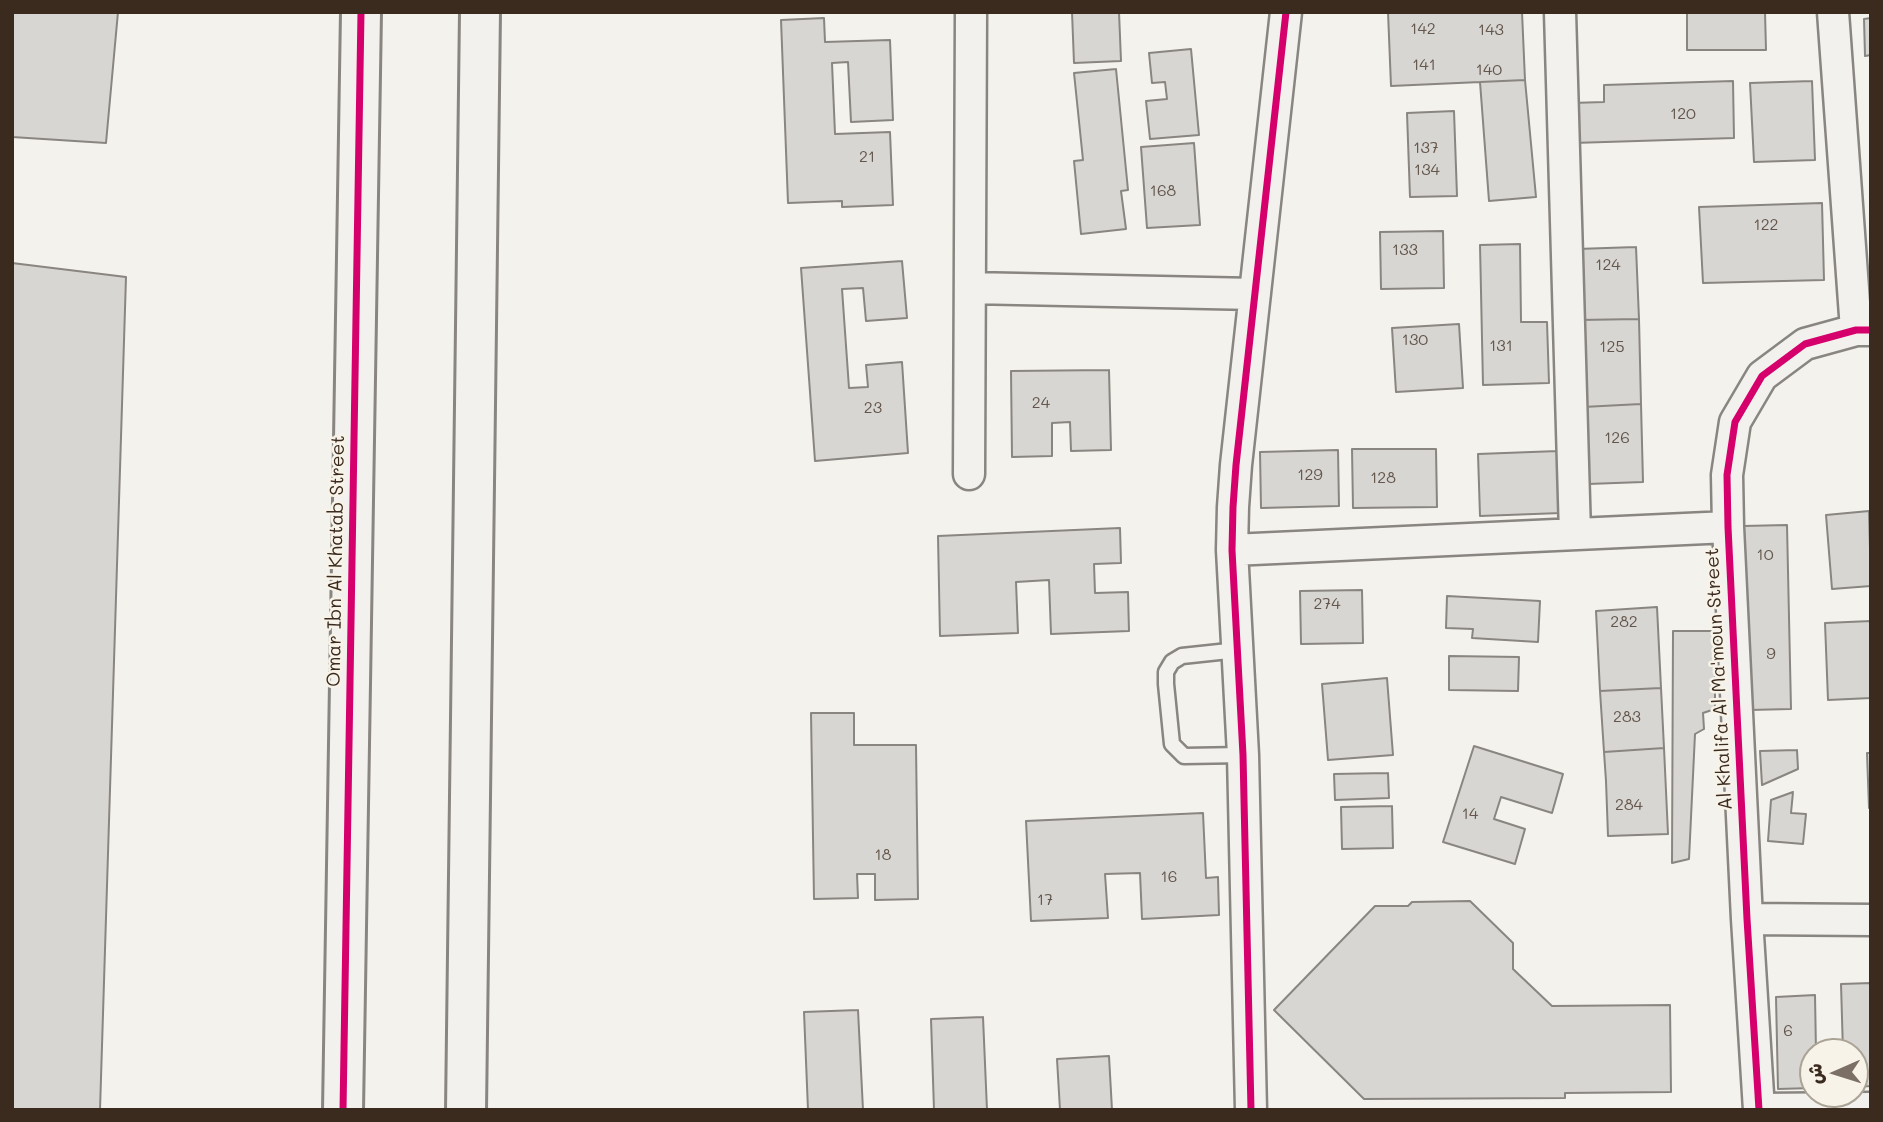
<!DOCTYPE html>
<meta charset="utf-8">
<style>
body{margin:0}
#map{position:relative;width:1883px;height:1122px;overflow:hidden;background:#f4f2ec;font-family:Mali,"Playpen Sans Arabic",sans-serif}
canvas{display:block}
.frame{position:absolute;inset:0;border:14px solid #3b2a1e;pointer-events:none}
.north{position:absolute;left:1799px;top:1038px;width:70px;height:70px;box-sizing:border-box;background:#f7f3e8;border:2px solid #aca397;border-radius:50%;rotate:267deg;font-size:19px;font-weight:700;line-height:28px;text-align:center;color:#3b2a1e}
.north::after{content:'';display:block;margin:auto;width:24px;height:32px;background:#7c7066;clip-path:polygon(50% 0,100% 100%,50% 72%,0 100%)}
</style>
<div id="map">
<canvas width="1883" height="1122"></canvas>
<div class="frame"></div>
<div class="north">ش</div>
</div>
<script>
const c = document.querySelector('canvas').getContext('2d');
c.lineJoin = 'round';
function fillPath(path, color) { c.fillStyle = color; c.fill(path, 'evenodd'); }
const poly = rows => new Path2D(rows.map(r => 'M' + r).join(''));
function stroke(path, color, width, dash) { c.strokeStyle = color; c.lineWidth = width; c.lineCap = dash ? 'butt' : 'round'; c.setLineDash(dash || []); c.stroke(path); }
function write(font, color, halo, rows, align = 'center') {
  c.font = font + ' Mali,sans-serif'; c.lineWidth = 5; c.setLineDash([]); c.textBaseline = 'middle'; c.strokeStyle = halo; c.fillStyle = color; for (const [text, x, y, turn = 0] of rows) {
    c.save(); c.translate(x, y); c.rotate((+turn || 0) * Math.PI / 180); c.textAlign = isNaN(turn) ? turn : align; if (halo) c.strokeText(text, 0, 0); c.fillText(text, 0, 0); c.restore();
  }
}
const building = poly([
 [12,12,118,12,106,143,12,137,12,12],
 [1072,12,1119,12,1121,61,1074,63,1072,12],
 [1388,12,1522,12,1525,80,1391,86,1388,12],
 [1765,12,1766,50,1687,50,1687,13,1765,12],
 [824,18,825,42,890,40,893,120,851,122,848,62,832,63,835,134,890,132,893,205,842,207,842,201,788,203,781,20,824,18],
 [1871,18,1871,55,1865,56,1864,19,1871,18],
 [1191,49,1199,135,1150,139,1146,101,1167,99,1165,82,1152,83,1149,53,1191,49],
 [1116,69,1128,190,1121,191,1126,229,1081,234,1074,161,1083,160,1074,73,1116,69],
 [1525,80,1536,197,1489,201,1480,82,1525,80],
 [1733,81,1734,138,1573,143,1571,103,1604,102,1604,85,1733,81],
 [1812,81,1815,160,1754,162,1750,83,1812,81],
 [1454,111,1457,196,1410,197,1407,113,1454,111],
 [1194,143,1200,225,1147,228,1141,147,1194,143],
 [1822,203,1824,280,1703,283,1699,207,1822,203],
 [1443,231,1444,288,1381,289,1380,232,1443,231],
 [1520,244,1521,322,1547,322,1549,383,1483,385,1480,245,1520,244],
 [1636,247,1639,319,1579,320,1577,249,1636,247],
 [902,261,907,318,866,321,863,288,842,289,849,388,868,387,866,365,902,362,908,453,815,461,801,268,902,261],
 [12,263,126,277,100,1110,12,1110,12,263],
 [1639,319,1641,404,1583,407,1579,320,1639,319],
 [1459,324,1463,388,1396,392,1392,328,1459,324],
 [1109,370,1111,450,1071,451,1070,422,1052,423,1052,456,1012,457,1011,371,1109,370],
 [1641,404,1643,482,1588,484,1583,407,1641,404],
 [1352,449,1436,449,1437,507,1353,508,1352,449],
 [1338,450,1339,506,1261,508,1260,452,1338,450],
 [1558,451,1561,513,1480,516,1478,454,1558,451],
 [1869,511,1871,586,1832,589,1826,515,1869,511],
 [1787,525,1791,709,1749,710,1743,526,1787,525],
 [1120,528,1121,563,1094,564,1095,593,1128,592,1129,631,1051,634,1049,580,1016,582,1018,633,940,636,938,536,1120,528],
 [1362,590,1363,643,1301,644,1300,591,1362,590],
 [1447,596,1540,601,1538,642,1472,638,1473,629,1446,628,1447,596],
 [1657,607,1661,688,1600,691,1596,611,1657,607],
 [1871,621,1871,698,1828,700,1825,623,1871,621],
 [1673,631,1715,631,1715,709,1703,713,1704,729,1695,734,1689,859,1672,863,1673,631],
 [1449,656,1519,657,1518,691,1449,690,1449,656],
 [1387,678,1393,755,1328,760,1322,684,1387,678],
 [1661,688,1664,748,1604,752,1600,691,1661,688],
 [811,713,854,713,854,745,916,745,918,899,875,900,875,874,857,874,858,898,814,899,811,713],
 [1474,746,1563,774,1552,813,1501,797,1494,819,1525,829,1515,864,1443,842,1474,746],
 [1664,748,1668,834,1608,836,1606,781,1604,752,1664,748],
 [1797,750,1798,769,1762,785,1760,751,1797,750],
 [1867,753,1871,753,1871,808,1869,808,1867,753],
 [1388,773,1389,798,1335,800,1334,774,1388,773],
 [1793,792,1791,813,1806,814,1803,844,1768,841,1771,800,1793,792],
 [1392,806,1393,848,1342,849,1341,807,1392,806],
 [1203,813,1206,878,1218,877,1219,915,1142,919,1140,873,1105,874,1108,918,1031,921,1026,821,1203,813],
 [1470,901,1513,943,1513,969,1552,1006,1670,1005,1671,1092,1565,1093,1565,1098,1364,1099,1274,1010,1375,906,1408,906,1412,902,1470,901],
 [1871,983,1871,1086,1855,1087,1855,1052,1843,1052,1841,984,1871,983],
 [1815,995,1816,1052,1813,1052,1813,1088,1778,1089,1776,997,1815,995],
 [858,1010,863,1110,808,1110,804,1012,858,1010],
 [983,1017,987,1110,934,1110,931,1019,983,1017],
 [1109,1056,1112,1110,1060,1110,1057,1059,1109,1056]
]);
fillPath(building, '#d8d6d2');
stroke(building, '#898580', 2);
const lane = poly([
 [1238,650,1182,656,1172,662,1166,672,1166,684,1172,744,1184,756,1243,755]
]);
const street = poly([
 [1560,12,1575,534],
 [1833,12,1856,330],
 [970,288,1255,294],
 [969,474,971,12],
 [1232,550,1728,527],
 [1747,919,1871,920],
 [1759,1109,1871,1108],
 [1251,1110,1243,755,1232,550,1233,507,1236,465,1286,12],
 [1759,1110,1747,919,1728,527,1727,475,1735,422,1762,376,1805,344,1856,330,1871,330]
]);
const secondary = poly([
 [343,1110,361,12],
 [466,1110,480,12]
]);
stroke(lane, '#898580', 19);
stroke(street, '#898580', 35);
stroke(secondary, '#898580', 44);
stroke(lane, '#f2f1ed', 14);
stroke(street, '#f2f1ed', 30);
stroke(secondary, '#f2f1ed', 38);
stroke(poly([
 [343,1110,361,12],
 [1251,1110,1243,755,1232,550,1233,507,1236,465,1286,12],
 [1759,1110,1747,919,1728,527,1727,475,1735,422,1762,376,1805,344,1856,330,1871,330]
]), '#d6006c', 7);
write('16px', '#62554b', null, [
 ["142",1423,29],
 ["143",1491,30],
 ["141",1424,65],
 ["140",1489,70],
 ["120",1683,114],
 ["137",1426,148],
 ["21",867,157],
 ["134",1427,170],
 ["168",1163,191],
 ["122",1766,225],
 ["133",1405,250],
 ["124",1608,265],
 ["130",1415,340],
 ["131",1501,346],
 ["125",1612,347],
 ["24",1041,403],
 ["23",873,408],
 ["126",1617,438],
 ["129",1310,475],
 ["128",1383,478],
 ["10",1765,555],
 ["274",1327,604],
 ["282",1624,622],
 ["9",1771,654],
 ["283",1627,717],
 ["284",1629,805],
 ["14",1470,814],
 ["18",883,855],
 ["16",1169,877],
 ["17",1045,900],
 ["6",1788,1031]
]);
write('19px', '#3b2a1e', '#f7f3e8', [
 ["Omar Ibn Al Khatab Street",336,561,-89],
 ["Al Khalifa Al Ma'moun Street",1719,679,-93]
]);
</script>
